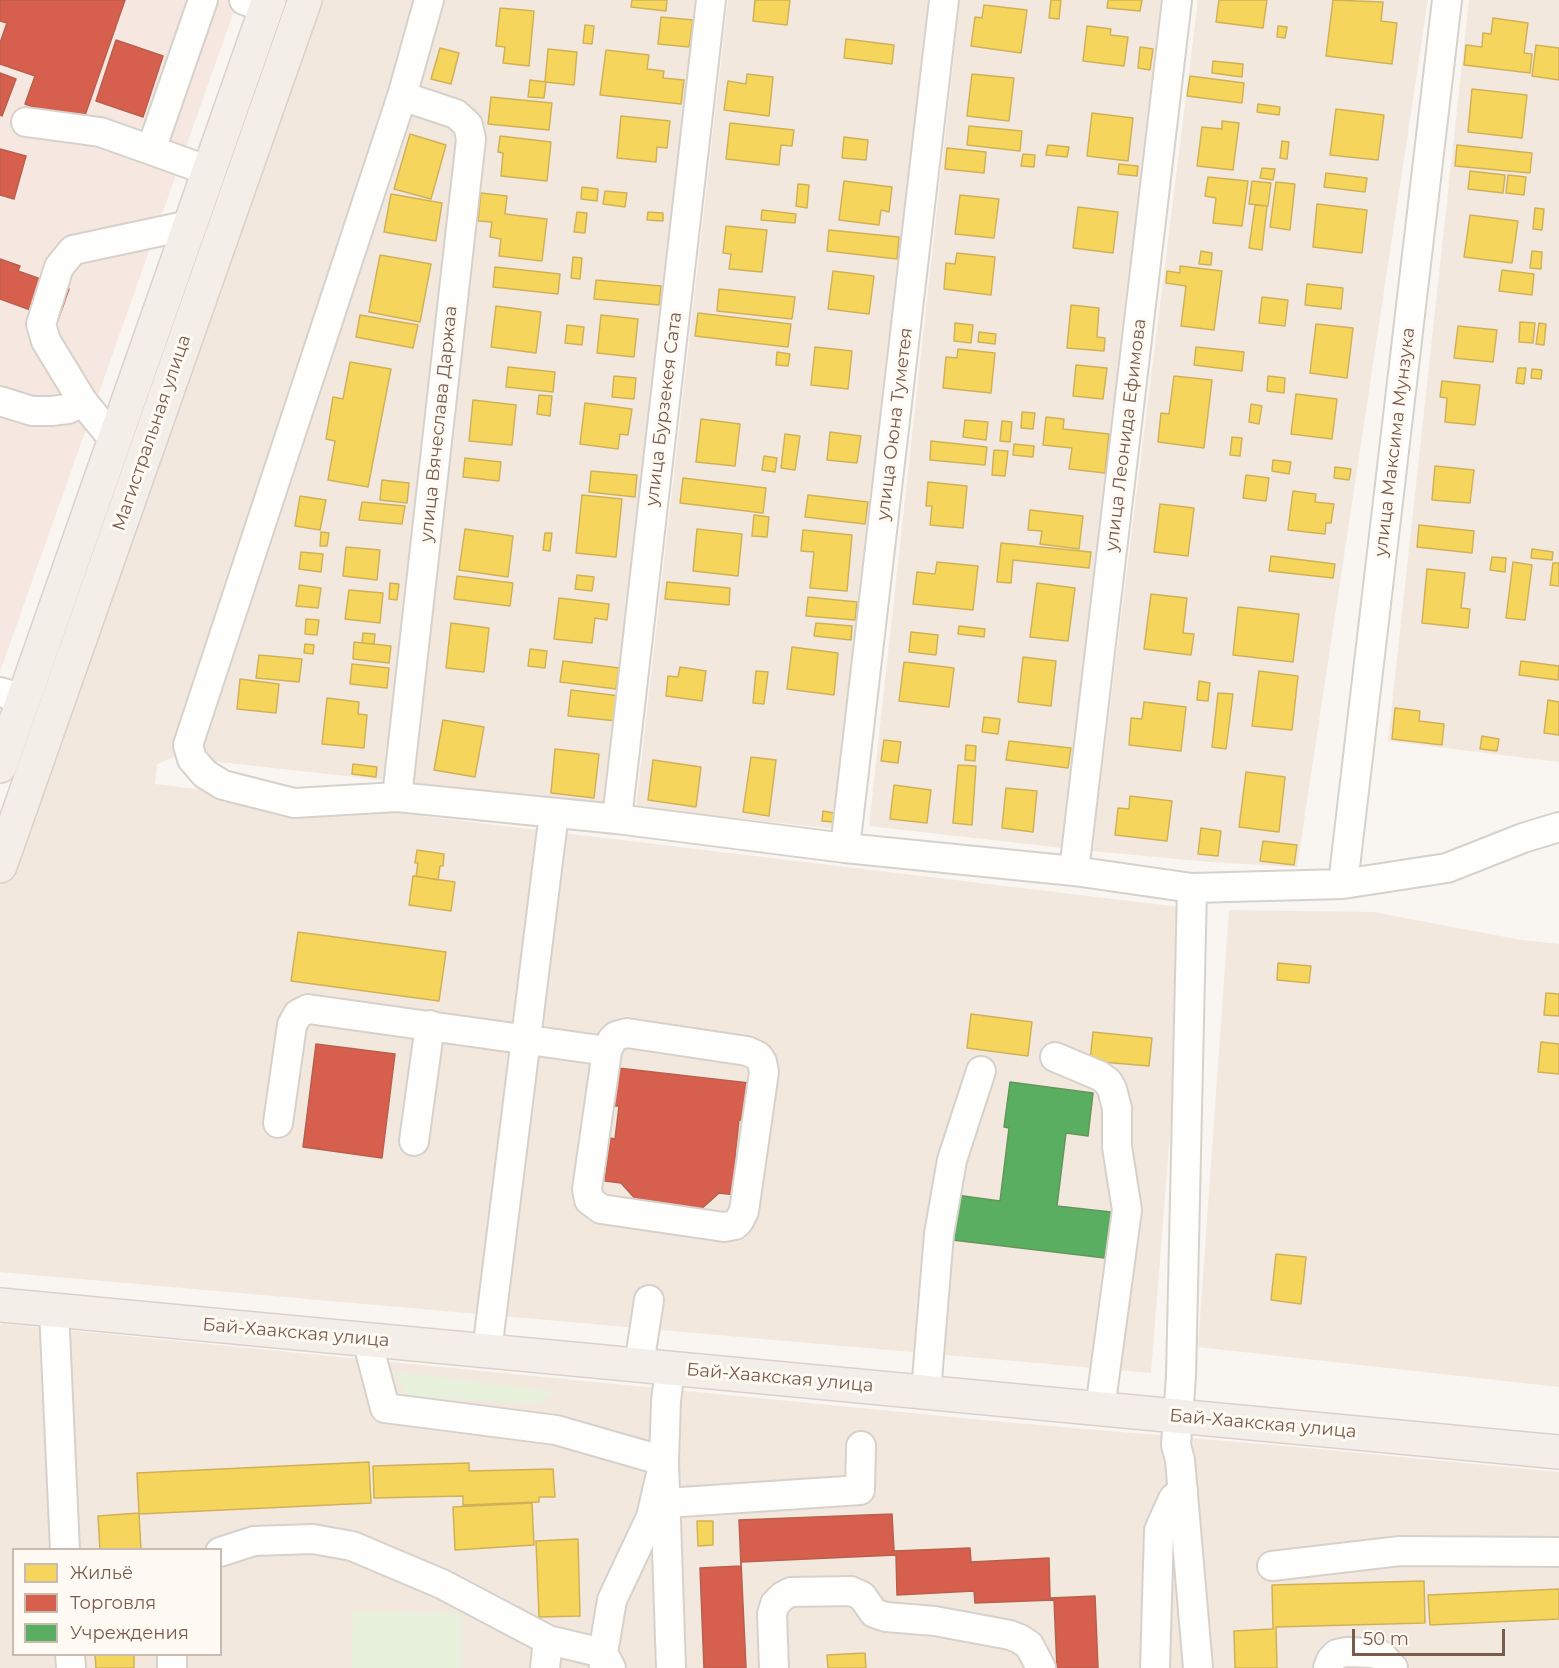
<!DOCTYPE html>
<meta charset="utf-8">
<style>
body{margin:0}
#map{position:relative;width:1559px;height:1668px;overflow:hidden;background:#f9f5f0;font-family:Montserrat,sans-serif}
canvas{display:block}
.legend{position:absolute;left:12px;top:1548px;width:210px;height:108px;box-sizing:border-box;background:#fffaf3;border:2px solid #cabbb1;margin:0;padding:8px 10px;list-style:none;font-size:18px;color:#7a5c4d}
.legend li{display:flex;align-items:center;gap:12px;height:30px}
.legend b{width:30px;border:2px solid #cabbb1}
.scale{position:absolute;left:1352px;top:1629px;width:153px;height:27px;box-sizing:border-box;border:3px solid #7a5c4d;border-top:0;padding-left:8px;font-size:18px;line-height:21px;white-space:nowrap;color:#7a5c4d;-webkit-text-stroke:4px #fffaf3;paint-order:stroke}
</style>
<div id="map">
<canvas width="1559" height="1668"></canvas>
<ul class="legend">
<li><b style="height:16px;background:#f6d55c"></b>Жильё</li>
<li><b style="height:16px;background:#d6604d"></b>Торговля</li>
<li><b style="height:16px;background:#5aae61"></b>Учреждения</li>
</ul>
<div class="scale">50 m</div>
</div>
<script>
const c = document.querySelector('canvas').getContext('2d');
c.lineJoin = 'round';
function fillPath(path, color) { c.fillStyle = color; c.fill(path, 'evenodd'); }
const poly = rows => new Path2D(rows.map(r => 'M' + r).join(''));
function stroke(path, color, width, dash) { c.strokeStyle = color; c.lineWidth = width; c.lineCap = dash ? 'butt' : 'round'; c.setLineDash(dash || []); c.stroke(path); }
function write(font, color, halo, rows, align = 'center') {
  c.font = font + ' Montserrat,sans-serif'; c.lineWidth = 6; c.setLineDash([]); c.textBaseline = 'middle'; c.strokeStyle = halo; c.fillStyle = color; for (const [text, x, y, turn = 0] of rows) {
    c.save(); c.translate(x, y); c.rotate((+turn || 0) * Math.PI / 180); c.textAlign = isNaN(turn) ? turn : align; if (halo) c.strokeText(text, 0, 0); c.fillText(text, 0, 0); c.restore();
  }
}
fillPath(poly([
 [307,0,700,0,610,805,174,757,157,764,155,784,1188,908,1151,1373,0,1272,0,855],
 [728,0,928,0,835,829,636,807],
 [960,0,1161,0,1063,848,869,826],
 [1198,0,1428,0,1297,867,1210,862,1092,851],
 [1469,0,1559,0,1559,762,1388,741],
 [1229,910,1373,912,1521,940,1559,944,1559,1387,1198,1347],
 [3,1324,993,1421,1296,1447,1559,1472,1559,1668,0,1668,0,1325],
 [14,1550,220,1550,220,1654,14,1654]
]), '#f2e8de');
fillPath(poly([
 [0,0,238,0,0,672]
]), '#f6e8e1');
fillPath(poly([
 [394,1372,554,1391,540,1404,408,1396],
 [353,1612,461,1613,461,1668,352,1668]
]), '#e7f0db');
const homes = poly([
 [632,0,667,0,666,11,631,7,632,0],
 [755,0,790,0,787,25,753,21,755,0],
 [1051,0,1061,0,1059,19,1049,18,1051,0],
 [1108,0,1142,0,1140,11,1107,8,1108,0],
 [1219,0,1267,0,1263,28,1216,22,1219,0],
 [1333,0,1383,2,1381,21,1397,23,1392,64,1326,56,1333,0],
 [984,5,1027,10,1021,53,971,46,975,17,982,18,984,5],
 [500,8,534,11,529,66,503,63,505,47,496,46,500,8],
 [661,17,693,20,689,47,658,44,661,17],
 [1493,18,1528,23,1524,53,1532,54,1530,73,1464,65,1466,45,1482,47,1483,33,1491,34,1493,18],
 [585,25,594,26,592,44,583,43,585,25],
 [1087,26,1111,29,1110,35,1128,37,1124,66,1083,61,1087,26],
 [1278,26,1287,27,1285,38,1277,37,1278,26],
 [846,39,894,45,892,64,844,58,846,39],
 [1536,45,1559,48,1559,80,1532,76,1536,45],
 [1140,47,1153,49,1150,70,1138,68,1140,47],
 [440,48,459,53,451,84,431,79,440,48],
 [548,49,577,52,574,85,545,82,548,49],
 [606,50,649,55,647,69,664,71,663,78,684,80,681,104,600,95,606,50],
 [1213,61,1243,64,1242,77,1212,73,1213,61],
 [747,74,773,77,769,116,724,110,728,81,746,84,747,74],
 [972,74,1014,78,1009,121,967,116,972,74],
 [1190,76,1244,83,1242,103,1187,96,1190,76],
 [530,80,546,82,544,98,528,97,530,80],
 [1472,89,1527,95,1522,138,1468,132,1472,89],
 [491,97,552,103,549,130,488,124,491,97],
 [1258,104,1280,107,1279,115,1257,112,1258,104],
 [1336,109,1384,115,1378,160,1330,155,1336,109],
 [1092,113,1133,118,1128,161,1087,156,1092,113],
 [621,116,670,121,667,148,657,147,656,162,617,158,621,116],
 [1222,121,1239,123,1233,170,1197,166,1202,127,1222,129,1222,121],
 [730,123,794,130,792,146,781,145,779,165,726,159,730,123],
 [969,126,1022,131,1020,151,967,145,969,126],
 [410,134,446,145,431,199,394,189,410,134],
 [500,136,551,142,547,181,501,176,503,153,498,152,500,136],
 [844,137,868,140,866,160,842,158,844,137],
 [1282,141,1289,142,1287,159,1280,158,1282,141],
 [1048,145,1069,147,1067,157,1046,155,1048,145],
 [1457,145,1532,153,1530,173,1455,166,1457,145],
 [947,148,986,152,984,173,945,169,947,148],
 [1023,154,1035,155,1034,167,1021,166,1023,154],
 [1119,164,1138,166,1137,176,1118,174,1119,164],
 [1262,168,1275,169,1273,180,1260,178,1262,168],
 [1470,171,1505,175,1503,193,1468,189,1470,171],
 [1326,173,1367,178,1365,192,1324,187,1326,173],
 [1508,175,1526,177,1524,195,1506,193,1508,175],
 [1208,177,1248,181,1242,226,1213,223,1216,198,1205,196,1208,177],
 [844,181,892,187,889,212,881,210,879,225,839,220,844,181],
 [1252,181,1271,183,1268,206,1249,204,1252,181],
 [1276,182,1295,184,1290,230,1270,227,1276,182],
 [798,184,809,185,807,208,796,206,798,184],
 [582,187,598,189,597,201,581,199,582,187],
 [605,191,627,193,625,207,603,204,605,191],
 [481,193,507,196,505,214,547,219,542,261,499,256,501,239,490,237,492,222,478,221,481,193],
 [391,194,442,203,436,241,384,232,391,194],
 [960,195,999,199,994,238,955,234,960,195],
 [1317,204,1367,210,1362,253,1313,247,1317,204],
 [1255,205,1267,206,1262,250,1249,248,1255,205],
 [1078,207,1118,212,1113,253,1073,248,1078,207],
 [1535,208,1544,209,1542,230,1533,229,1535,208],
 [762,210,796,214,795,223,761,220,762,210],
 [577,212,587,213,585,233,574,232,577,212],
 [648,212,663,213,663,221,647,220,648,212],
 [1470,215,1518,221,1512,263,1464,257,1470,215],
 [726,226,767,230,762,272,729,269,731,254,723,253,726,226],
 [829,230,899,237,897,259,827,251,829,230],
 [1201,251,1212,253,1211,265,1199,264,1201,251],
 [1532,251,1542,252,1541,269,1530,268,1532,251],
 [957,253,995,257,991,295,944,289,946,263,955,264,957,253],
 [380,255,431,264,420,322,369,312,380,255],
 [573,257,582,258,580,279,571,278,573,257],
 [1180,266,1222,271,1214,330,1181,326,1186,286,1166,283,1167,271,1180,273,1180,266],
 [495,267,560,274,558,294,493,287,495,267],
 [1502,270,1534,274,1532,295,1499,291,1502,270],
 [833,271,874,276,869,314,828,309,833,271],
 [596,280,661,286,659,305,594,299,596,280],
 [1307,284,1343,288,1341,309,1305,305,1307,284],
 [719,289,795,297,792,319,717,311,719,289],
 [1262,297,1288,300,1285,326,1259,323,1262,297],
 [1071,305,1099,308,1097,337,1105,338,1104,351,1067,348,1071,305],
 [496,306,541,312,536,353,491,347,496,306],
 [698,313,791,324,788,347,695,336,698,313],
 [360,315,418,325,413,348,356,337,360,315],
 [601,315,638,319,634,357,597,353,601,315],
 [1520,322,1535,323,1533,343,1519,342,1520,322],
 [955,323,973,325,971,343,954,341,955,323],
 [1539,323,1546,324,1544,345,1536,344,1539,323],
 [1316,324,1353,328,1347,378,1310,373,1316,324],
 [567,325,584,327,582,345,565,343,567,325],
 [1458,326,1497,330,1493,362,1454,358,1458,326],
 [979,332,996,334,995,344,978,342,979,332],
 [815,347,852,351,848,389,811,385,815,347],
 [1196,347,1244,352,1242,371,1194,365,1196,347],
 [958,349,995,353,991,393,943,388,946,357,957,358,958,349],
 [777,352,790,354,788,366,776,365,777,352],
 [350,362,391,369,368,487,328,480,335,441,326,439,333,397,343,399,350,362],
 [1076,365,1107,368,1103,399,1073,396,1076,365],
 [508,367,555,372,553,392,506,387,508,367],
 [1518,368,1526,368,1524,384,1516,383,1518,368],
 [1532,369,1542,370,1541,379,1531,378,1532,369],
 [614,376,636,378,634,399,612,397,614,376],
 [1174,376,1212,380,1204,448,1158,442,1161,413,1169,414,1174,376],
 [1268,376,1285,378,1284,393,1267,391,1268,376],
 [1442,381,1480,385,1475,425,1445,422,1447,398,1440,397,1442,381],
 [1296,394,1337,399,1332,439,1291,434,1296,394],
 [539,395,552,396,550,416,537,414,539,395],
 [473,400,516,405,512,445,469,441,473,400],
 [585,403,632,409,628,435,620,434,618,449,580,444,585,403],
 [1251,404,1262,406,1259,424,1249,422,1251,404],
 [1022,412,1035,413,1033,429,1021,428,1022,412],
 [1046,417,1064,419,1063,429,1109,434,1105,473,1069,469,1072,448,1043,445,1046,417],
 [701,419,740,424,735,466,696,462,701,419],
 [965,420,988,422,986,440,963,437,965,420],
 [1002,421,1012,422,1010,442,1000,441,1002,421],
 [830,432,861,436,857,463,827,460,830,432],
 [785,434,800,436,795,470,781,468,785,434],
 [1232,437,1242,438,1240,456,1230,455,1232,437],
 [931,441,987,447,985,465,930,460,931,441],
 [1014,444,1034,446,1033,457,1013,455,1014,444],
 [994,450,1008,451,1005,476,992,475,994,450],
 [764,456,777,458,775,472,762,470,764,456],
 [465,458,501,462,499,481,463,477,465,458],
 [1273,460,1291,462,1289,474,1272,471,1273,460],
 [1435,466,1474,470,1470,503,1432,500,1435,466],
 [1335,467,1351,469,1349,480,1334,478,1335,467],
 [591,471,637,475,635,497,589,492,591,471],
 [1246,475,1269,478,1266,501,1243,498,1246,475],
 [683,478,766,488,763,513,680,503,683,478],
 [382,480,409,483,407,503,380,500,382,480],
 [928,482,967,486,963,528,930,525,932,506,926,506,928,482],
 [1293,491,1316,494,1315,502,1334,504,1331,523,1326,523,1325,534,1288,530,1293,491],
 [582,495,622,499,616,557,576,553,582,495],
 [808,495,868,502,865,524,805,517,808,495],
 [300,496,326,500,320,530,295,526,300,496],
 [362,502,405,506,402,524,359,520,362,502],
 [1160,504,1194,508,1188,556,1154,552,1160,504],
 [1030,510,1083,516,1079,549,1040,544,1042,531,1028,530,1030,510],
 [754,515,769,517,767,537,752,536,754,515],
 [1419,525,1474,531,1472,553,1417,547,1419,525],
 [465,529,513,536,508,577,459,570,465,529],
 [697,529,742,534,738,576,693,571,697,529],
 [803,530,852,535,847,591,810,588,814,552,801,551,803,530],
 [321,532,329,533,327,546,320,546,321,532],
 [545,533,552,533,550,551,543,550,545,533],
 [1001,543,1091,552,1089,568,1013,560,1011,583,997,582,1001,543],
 [346,547,380,550,377,580,343,576,346,547],
 [1532,549,1553,552,1552,560,1531,558,1532,549],
 [301,552,323,554,321,572,299,569,301,552],
 [1271,556,1335,564,1333,578,1269,571,1271,556],
 [1492,557,1506,558,1505,572,1490,570,1492,557],
 [937,562,978,566,973,610,913,604,917,572,935,574,937,562],
 [1513,562,1532,565,1525,620,1506,618,1513,562],
 [1553,563,1559,563,1559,586,1550,585,1553,563],
 [1427,569,1465,573,1461,608,1470,609,1468,628,1422,623,1427,569],
 [577,575,594,577,592,591,575,589,577,575],
 [457,576,513,583,510,606,454,599,457,576],
 [667,582,730,588,729,605,665,599,667,582],
 [390,583,399,584,397,600,389,599,390,583],
 [1037,583,1075,588,1068,641,1030,637,1037,583],
 [299,585,321,588,318,608,296,606,299,585],
 [349,590,383,593,380,623,345,619,349,590],
 [1151,594,1187,598,1183,633,1194,634,1191,655,1144,649,1151,594],
 [808,597,857,602,855,620,806,616,808,597],
 [559,598,609,604,607,620,595,618,592,643,554,639,559,598],
 [1238,607,1299,614,1293,662,1233,655,1238,607],
 [306,619,319,620,317,635,305,634,306,619],
 [451,623,489,628,484,672,446,668,451,623],
 [816,623,852,626,851,640,814,636,816,623],
 [959,626,985,629,984,637,958,634,959,626],
 [911,632,938,635,936,655,909,652,911,632],
 [363,633,375,634,374,644,362,643,363,633],
 [354,642,391,646,389,663,353,659,354,642],
 [305,644,314,645,313,654,304,653,305,644],
 [792,647,838,653,834,695,787,689,792,647],
 [530,649,547,651,545,668,528,666,530,649],
 [259,655,302,659,299,682,256,678,259,655],
 [1023,657,1056,661,1051,706,1018,702,1023,657],
 [563,661,619,668,616,689,560,682,563,661],
 [1521,661,1559,666,1558,680,1519,675,1521,661],
 [904,662,954,668,949,707,899,701,904,662],
 [352,664,389,668,387,688,350,684,352,664],
 [680,667,706,671,702,701,666,696,668,676,678,677,680,667],
 [756,671,768,672,764,704,753,703,756,671],
 [1259,671,1298,676,1292,730,1252,726,1259,671],
 [240,679,279,684,276,713,237,709,240,679],
 [1199,681,1210,683,1208,701,1197,700,1199,681],
 [571,690,620,696,617,721,568,716,571,690],
 [1218,693,1233,694,1226,749,1212,747,1218,693],
 [327,698,359,702,358,714,367,715,364,748,322,744,327,698],
 [1548,700,1559,702,1559,735,1544,733,1548,700],
 [1144,702,1186,707,1181,751,1129,745,1131,718,1142,719,1144,702],
 [1395,708,1420,711,1419,721,1444,724,1442,745,1392,739,1395,708],
 [984,717,1000,719,998,734,982,732,984,717],
 [443,720,484,727,475,777,434,770,443,720],
 [1482,736,1499,739,1497,751,1480,749,1482,736],
 [884,740,901,742,898,763,881,761,884,740],
 [1009,741,1071,748,1068,768,1006,760,1009,741],
 [966,745,976,746,975,761,965,760,966,745],
 [555,749,599,754,594,798,551,793,555,749],
 [751,757,776,760,769,816,743,812,751,757],
 [653,760,701,767,696,807,648,800,653,760],
 [353,764,377,767,376,777,352,774,353,764],
 [958,765,976,766,972,825,953,823,958,765],
 [1246,772,1285,777,1279,832,1239,827,1246,772],
 [894,785,931,790,927,823,890,819,894,785],
 [1006,788,1037,791,1033,832,1002,828,1006,788],
 [1130,796,1172,801,1167,841,1115,835,1118,808,1129,809,1130,796],
 [823,811,834,813,833,822,822,821,823,811],
 [1201,828,1221,831,1218,856,1198,854,1201,828],
 [1263,841,1297,845,1294,865,1260,861,1263,841],
 [417,850,444,854,443,866,440,866,438,880,416,876,418,863,415,863,417,850],
 [413,876,455,882,451,911,409,905,413,876],
 [298,932,446,952,439,1001,291,981,298,932],
 [1278,963,1311,966,1309,983,1277,980,1278,963],
 [1546,993,1559,994,1559,1016,1544,1015,1546,993],
 [971,1014,1032,1022,1028,1056,967,1048,971,1014],
 [1093,1032,1152,1038,1149,1066,1090,1061,1093,1032],
 [1541,1042,1559,1044,1559,1074,1538,1072,1541,1042],
 [1276,1254,1306,1257,1301,1304,1271,1300,1276,1254],
 [369,1462,371,1503,139,1514,141,1550,100,1550,98,1516,139,1513,137,1473,369,1462],
 [469,1463,469,1471,553,1469,555,1497,539,1497,539,1502,463,1505,463,1496,374,1498,373,1466,469,1463],
 [532,1503,534,1545,455,1550,453,1507,532,1503],
 [697,1521,713,1521,713,1545,698,1546,697,1521],
 [578,1539,580,1616,539,1617,536,1541,578,1539],
 [1424,1581,1425,1623,1276,1627,1277,1668,1235,1668,1234,1631,1273,1629,1272,1585,1424,1581],
 [1559,1589,1559,1619,1430,1625,1428,1595,1559,1589],
 [865,1653,866,1668,828,1668,827,1655,865,1653],
 [95,1654,134,1654,134,1668,96,1668,95,1654]
]);
fillPath(homes, '#f6d55c');
stroke(homes, '#d1b158', 1.5);
const shops = poly([
 [0,0,125,0,82,124,25,104,35,76,0,64,0,43,7,23,0,21,0,0],
 [116,40,163,56,143,117,96,101,116,40],
 [0,73,16,79,2,116,0,115,0,73],
 [0,149,26,156,14,199,0,195,0,149],
 [0,259,20,266,18,271,69,289,58,320,0,299,0,259],
 [316,1044,395,1054,382,1158,303,1147,316,1044],
 [618,1068,749,1083,744,1120,739,1120,735,1156,740,1156,736,1195,719,1193,699,1211,639,1203,621,1183,605,1181,610,1138,615,1139,619,1106,614,1106,618,1068],
 [892,1514,894,1551,970,1548,971,1562,1049,1558,1050,1598,1095,1596,1098,1668,1057,1668,1054,1600,975,1603,974,1591,897,1595,896,1555,741,1562,746,1668,704,1668,700,1568,741,1566,739,1520,892,1514]
]);
fillPath(shops, '#d6604d');
stroke(shops, '#ba5f4d', 1.5);
const public = poly([
 [1010,1082,1093,1093,1088,1136,1066,1133,1057,1206,1111,1212,1105,1258,944,1239,949,1194,1000,1201,1009,1128,1004,1127,1010,1082]
]);
fillPath(public, '#5aae61');
stroke(public, '#64955b', 1.5);
const minor = poly([
 [244,0,266,8],
 [429,0,402,96,188,745,192,759,205,774,223,785,294,803,397,797,617,819,845,848,1074,871,1192,888,1343,884,1447,868,1523,838,1559,827],
 [26,122,100,132,151,150,203,0],
 [151,150,209,171],
 [0,401,32,411,51,411,68,409,83,402],
 [115,441,83,402,46,341,41,324,59,267,73,250,190,225],
 [0,692,24,699],
 [397,797,471,139,468,125,456,114,402,96],
 [617,819,711,0],
 [845,848,944,0],
 [1074,871,1177,0],
 [1343,884,1447,0],
 [1192,888,1181,1376,1176,1445,1180,1460,1198,1668],
 [627,1033,747,1051,758,1056,762,1062,764,1072,744,1211,739,1221,735,1225,724,1227,601,1209,589,1200,587,1189,607,1051,612,1040,616,1036,627,1033],
 [1055,1057,1100,1076,1108,1082,1112,1089,1117,1108,1117,1147,1127,1210,1100,1409],
 [278,1123,292,1025,298,1014,308,1009,607,1051],
 [414,1141,430,1025],
 [54,1310,65,1550],
 [367,1340,385,1408,556,1430,664,1461,651,1517,612,1600,603,1653,611,1668],
 [487,1351,554,813],
 [639,1365,649,1300],
 [670,1368,666,1401,664,1461,671,1668],
 [926,1392,939,1234,952,1160,981,1071],
 [666,1503,860,1490,861,1446],
 [220,1552,254,1541,313,1539,352,1546,442,1584,548,1640,603,1653,604,1668],
 [1272,1566,1400,1551,1559,1552],
 [70,1654,71,1668],
 [172,1654,172,1668],
 [545,1668,548,1640],
 [774,1668,772,1614,775,1604,783,1596,791,1592,851,1591,862,1596,874,1613,886,1617,935,1621,1010,1635,1020,1639,1029,1645,1041,1668],
 [1155,1668,1159,1530,1173,1499,1183,1490],
 [1328,1668,1331,1660,1337,1654,1347,1652,1372,1653,1381,1655,1393,1668]
]);
const major = poly([
 [0,766,269,0],
 [0,866,305,0],
 [0,1305,1559,1452]
]);
stroke(minor, '#d7d1cb', 32);
stroke(major, '#dad1cc', 36);
stroke(minor, '#fefefd', 28);
stroke(major, '#f3eee8', 33);
write('18px', '#7a5c4d', '#fffaf3', [
 ["улица Бурзекея Сата",664,409,-83],
 ["улица Вячеслава Даржаа",439,424,-84],
 ["улица Оюна Туметея",895,424,-83],
 ["Магистральная улица",152,433,-71],
 ["улица Леонида Ефимова",1126,435,-83],
 ["улица Максима Мунзука",1395,442,-83],
 ["Бай-Хаакская улица",296,1333,5],
 ["Бай-Хаакская улица",780,1378,5],
 ["Бай-Хаакская улица",1263,1424,5]
]);
</script>
